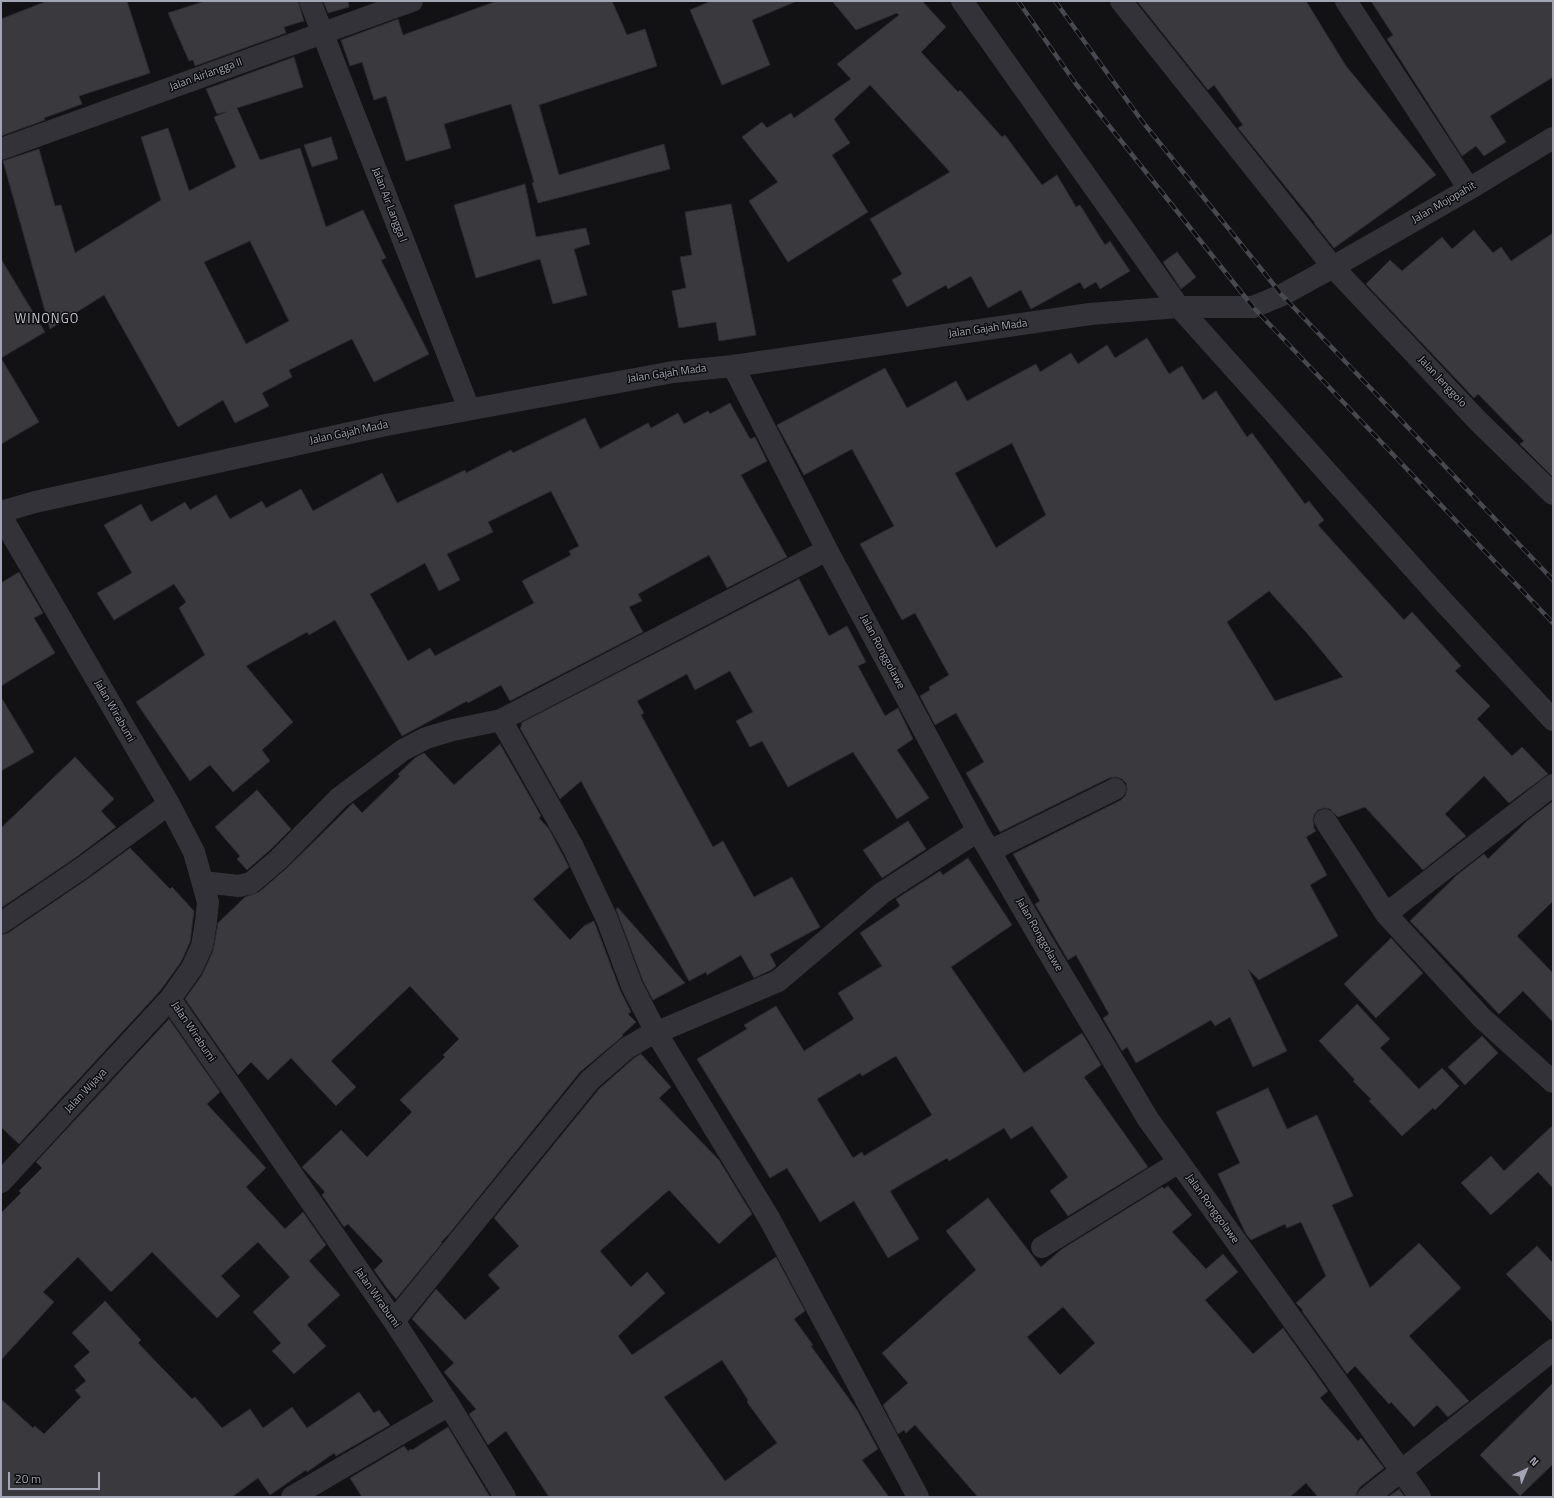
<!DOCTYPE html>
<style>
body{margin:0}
#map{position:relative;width:1554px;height:1498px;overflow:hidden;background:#121113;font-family:"Titillium Web",sans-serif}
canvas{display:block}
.frame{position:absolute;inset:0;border:2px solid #a2a5b5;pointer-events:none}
.north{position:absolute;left:1506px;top:1450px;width:40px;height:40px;-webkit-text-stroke:3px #0d0c0e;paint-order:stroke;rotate:44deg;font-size:11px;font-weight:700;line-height:16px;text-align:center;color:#a2a5b5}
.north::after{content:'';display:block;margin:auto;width:14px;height:18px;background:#a2a5b5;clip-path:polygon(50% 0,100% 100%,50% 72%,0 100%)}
.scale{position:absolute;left:8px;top:1472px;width:92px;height:18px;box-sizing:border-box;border:2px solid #a2a5b5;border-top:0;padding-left:5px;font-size:12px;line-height:14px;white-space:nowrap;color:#a2a5b5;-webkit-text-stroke:3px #0d0c0e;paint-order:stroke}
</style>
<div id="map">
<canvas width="1554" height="1498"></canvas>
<div class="frame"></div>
<div class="north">N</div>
<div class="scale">20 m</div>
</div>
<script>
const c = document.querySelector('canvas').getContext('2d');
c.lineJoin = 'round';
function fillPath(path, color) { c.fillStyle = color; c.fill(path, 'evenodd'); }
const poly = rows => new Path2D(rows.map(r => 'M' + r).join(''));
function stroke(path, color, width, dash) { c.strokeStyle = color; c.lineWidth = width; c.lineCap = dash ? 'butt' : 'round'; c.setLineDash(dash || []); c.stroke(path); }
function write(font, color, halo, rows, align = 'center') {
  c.font = font + ' "Titillium Web",sans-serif'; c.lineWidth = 3; c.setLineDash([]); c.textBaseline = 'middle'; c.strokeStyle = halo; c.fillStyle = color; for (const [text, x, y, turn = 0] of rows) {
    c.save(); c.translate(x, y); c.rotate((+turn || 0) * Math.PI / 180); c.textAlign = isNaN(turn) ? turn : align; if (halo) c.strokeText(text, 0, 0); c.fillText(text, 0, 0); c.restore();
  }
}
const building = poly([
 [47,1,127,1,150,73,79,96,82,104,44,118,45,120,1,136,1,19,47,1],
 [205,1,298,1,304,21,284,27,286,33,195,66,193,60,189,61,168,13,205,1],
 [323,1,348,1,349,7,328,13,323,1],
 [497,1,612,1,627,35,645,29,657,66,539,105,559,175,664,144,670,169,538,203,532,183,534,182,511,104,444,124,451,148,406,161,386,96,374,100,362,62,350,66,341,40,398,19,403,35,497,1],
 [711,1,797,1,752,20,770,65,722,85,690,10,711,1],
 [832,1,924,1,923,2,946,27,921,52,958,92,960,90,1002,137,1005,135,1042,185,1057,175,1076,207,1080,205,1105,245,1110,241,1130,271,1100,289,1096,282,1084,289,1080,282,1031,309,1021,290,988,308,971,276,948,289,946,285,907,307,892,280,902,274,870,219,950,172,870,85,834,119,850,143,832,155,868,212,788,262,749,201,778,182,742,137,762,122,767,128,791,113,794,118,851,79,837,64,899,15,897,13,856,30,832,1],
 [1137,1,1306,1,1346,66,1436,175,1334,248,1314,223,1315,223,1238,128,1243,125,1214,85,1208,90,1137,1],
 [1371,1,1553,1,1553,77,1490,116,1506,142,1484,156,1476,146,1462,156,1387,39,1393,35,1371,1],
 [294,57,303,87,237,108,260,160,300,148,326,227,363,210,386,258,381,260,429,354,374,382,352,339,289,370,292,377,262,393,269,406,235,423,223,400,178,427,104,295,50,329,3,161,39,149,55,206,61,205,75,253,161,200,141,137,168,128,189,191,236,167,214,117,226,112,217,114,206,89,294,57],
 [250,241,289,321,246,344,204,262,250,241],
 [331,137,338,159,312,167,304,145,331,137],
 [525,184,536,237,586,228,590,244,574,249,587,295,553,304,540,259,476,278,454,205,525,184],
 [731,204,756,335,719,341,716,322,679,328,672,291,686,288,680,257,692,255,685,212,731,204],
 [1474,230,1493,253,1501,247,1511,261,1553,233,1553,477,1520,444,1524,441,1478,394,1474,398,1366,284,1390,260,1402,271,1442,237,1452,249,1474,230],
 [1177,252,1196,277,1181,289,1163,262,1177,252],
 [1,259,45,332,1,358,39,422,1,444,1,259],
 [1147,338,1169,374,1182,366,1203,400,1216,391,1247,437,1252,433,1305,504,1309,501,1324,520,1318,525,1404,620,1412,612,1461,666,1455,671,1490,706,1477,719,1512,756,1522,747,1548,774,1509,803,1484,776,1445,814,1466,836,1423,870,1365,807,1338,817,1330,809,1324,808,1318,810,1314,815,1313,820,1314,826,1313,827,1316,831,1306,837,1327,875,1310,885,1338,936,1259,980,1248,969,1287,1051,1253,1067,1230,1017,1215,1026,1211,1020,1136,1063,1127,1047,1122,1051,1103,1018,1109,1014,1076,955,1068,960,1035,904,1040,901,1013,854,1121,800,1125,796,1127,790,1126,783,1122,779,1116,777,1109,778,1000,832,966,773,984,762,956,713,935,725,920,696,930,690,929,687,949,675,915,613,902,620,860,544,894,526,852,449,804,475,777,425,885,368,907,408,956,381,967,401,1036,364,1040,372,1071,353,1078,364,1107,345,1115,358,1147,338],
 [1012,443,1046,515,996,548,955,473,1012,443],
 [1269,591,1306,632,1343,677,1275,701,1227,622,1269,591],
 [730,403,750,439,755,437,767,461,741,475,787,557,727,588,709,555,638,594,642,601,629,607,643,632,510,701,501,685,468,703,467,701,402,736,335,620,309,635,307,632,246,666,293,722,262,750,270,761,233,792,210,765,190,781,136,702,205,655,179,608,186,602,174,584,114,620,97,593,132,573,104,525,141,504,151,522,185,502,190,510,216,495,230,519,262,501,266,508,301,489,313,511,382,473,397,503,465,470,466,473,511,450,513,453,585,418,600,449,648,423,651,428,678,413,684,424,708,411,710,414,730,403],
 [551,491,579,546,569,551,571,555,522,581,534,603,435,656,430,648,408,661,370,594,425,563,439,591,460,580,447,554,493,532,488,522,551,491],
 [19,572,43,613,34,618,55,653,1,686,1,583,19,572],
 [799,579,829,636,847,626,866,662,858,666,885,716,898,708,913,739,897,750,929,798,897,819,853,752,788,787,762,741,750,747,736,721,753,712,730,671,695,690,687,674,637,701,644,713,641,715,713,847,723,841,754,897,792,877,820,927,770,954,776,966,771,970,754,978,741,955,707,975,706,972,689,981,581,781,560,799,520,728,522,725,521,723,799,579],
 [1,697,34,752,1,771,1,697],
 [500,744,541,816,539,818,549,829,569,867,533,899,570,940,584,926,594,921,620,990,631,1012,628,1014,636,1022,622,1035,623,1036,580,1072,449,1234,441,1242,442,1243,396,1299,387,1288,374,1270,383,1261,348,1224,344,1227,322,1195,325,1192,302,1167,341,1130,367,1157,412,1112,400,1100,445,1057,443,1055,459,1039,410,986,331,1061,356,1087,336,1106,291,1058,268,1080,251,1062,238,1075,185,999,202,975,213,951,218,923,245,897,259,892,287,868,353,803,362,813,400,776,398,774,415,758,424,753,454,785,500,744],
 [75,757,114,799,101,811,116,827,75,858,1,908,1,828,75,757],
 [257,790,291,829,270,850,247,870,237,859,240,856,215,827,257,790],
 [1553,801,1553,901,1517,936,1553,973,1553,1022,1523,991,1499,1014,1410,921,1457,875,1484,854,1488,859,1527,821,1553,801],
 [908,821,926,849,882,878,863,850,908,821],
 [130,848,170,889,172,887,194,911,190,942,181,962,160,991,19,1144,1,1127,1,935,8,933,89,878,130,848],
 [968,858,1012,925,951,967,1024,1073,1082,1033,1101,1065,1084,1077,1148,1167,1068,1216,1050,1191,1068,1177,1032,1126,1011,1139,1004,1128,949,1161,947,1158,890,1191,919,1239,888,1258,854,1201,820,1222,787,1168,770,1178,697,1059,747,1029,744,1025,776,1006,804,1051,854,1019,838,993,882,966,860,933,900,906,896,899,940,871,943,875,968,858],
 [896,1056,932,1115,864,1156,862,1152,853,1158,817,1099,860,1073,862,1076,896,1056],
 [618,908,685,983,653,1000,643,981,616,909,618,908],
 [1391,938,1423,973,1376,1018,1344,984,1391,938],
 [1357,1004,1390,1039,1380,1048,1419,1089,1442,1068,1459,1086,1435,1110,1433,1108,1402,1136,1369,1101,1371,1099,1353,1081,1355,1080,1319,1041,1357,1004],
 [169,1019,220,1092,207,1104,266,1168,246,1187,285,1229,303,1212,326,1245,309,1261,340,1295,307,1325,326,1346,294,1374,272,1351,281,1343,253,1312,290,1277,258,1242,221,1276,240,1296,217,1318,152,1252,111,1292,78,1257,43,1292,54,1302,1,1360,1,1213,21,1193,19,1191,42,1168,36,1162,169,1019],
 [1482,1036,1498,1053,1465,1085,1448,1067,1482,1036],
 [641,1054,671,1087,659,1098,719,1160,752,1214,719,1244,669,1190,600,1251,631,1287,647,1272,665,1293,618,1336,632,1355,776,1257,805,1311,794,1319,813,1345,811,1346,857,1410,878,1449,862,1460,889,1497,549,1497,506,1431,488,1445,469,1414,476,1409,444,1372,454,1363,412,1319,436,1289,465,1320,500,1288,488,1275,519,1246,494,1218,599,1089,634,1058,641,1054],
 [722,1360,748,1400,747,1402,777,1443,725,1481,664,1397,722,1360],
 [1268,1088,1287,1129,1317,1115,1353,1196,1332,1205,1370,1288,1419,1243,1461,1288,1409,1336,1469,1401,1448,1417,1437,1405,1414,1427,1391,1402,1389,1404,1355,1366,1347,1374,1302,1311,1303,1310,1296,1303,1326,1276,1301,1222,1287,1228,1285,1224,1251,1240,1246,1234,1218,1174,1240,1163,1216,1112,1268,1088],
 [1553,1125,1553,1188,1538,1172,1491,1215,1461,1183,1491,1156,1504,1171,1553,1125],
 [1168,1186,1192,1215,1172,1232,1206,1269,1223,1254,1238,1272,1205,1300,1253,1354,1283,1328,1328,1391,1320,1398,1358,1441,1361,1438,1384,1468,1360,1487,1357,1492,1356,1497,1318,1497,1306,1483,1290,1497,978,1497,915,1425,906,1433,904,1430,898,1434,883,1405,908,1383,882,1353,976,1270,946,1231,988,1198,1041,1267,1062,1249,1162,1187,1164,1189,1168,1186],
 [1063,1307,1095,1343,1060,1375,1027,1337,1063,1307],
 [1537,1246,1553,1263,1553,1323,1506,1274,1537,1246],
 [105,1301,141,1340,138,1343,192,1399,195,1397,222,1428,250,1409,263,1428,292,1407,307,1428,359,1392,374,1413,379,1410,390,1425,336,1456,334,1453,307,1472,306,1470,270,1495,258,1478,232,1497,1,1497,1,1399,33,1428,35,1426,44,1434,81,1397,75,1390,86,1381,74,1366,90,1352,72,1333,105,1301],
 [1553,1383,1553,1464,1520,1496,1480,1455,1553,1383],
 [448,1427,490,1497,362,1497,350,1478,404,1446,408,1451,411,1449,412,1450,448,1427],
 [1399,1489,1405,1497,1388,1497,1399,1489]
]);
fillPath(building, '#39393e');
stroke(building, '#2c2b2f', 1);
stroke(poly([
 [310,1,469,409],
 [962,1,1179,307,1441,599,1553,720],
 [1121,1,1333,267,1478,421,1553,494],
 [1346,1,1469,189],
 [1,149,412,1],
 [733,366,827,550,978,831,1037,933,1148,1119,1420,1497],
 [1,512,35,502,386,425,673,372,733,366,1090,314,1179,307,1253,307,1282,295,1333,267,1469,189,1553,138],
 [1,516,169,804,194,852,208,902,206,922,202,946,192,968,170,999,394,1321,449,1405,505,1497],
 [501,720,573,847,607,919,632,986,657,1034,769,1218,918,1497],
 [1553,785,1386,914,1482,1018,1553,1082],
 [1325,820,1386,914],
 [990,851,1115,789],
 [203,882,239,886,251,883,279,859,339,798,403,750,426,738,453,730,501,720,827,550],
 [1,923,82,868,169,804],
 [1,1182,170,999],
 [1042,1247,1179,1162],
 [394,1321,590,1080,627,1048,646,1037,778,981,882,893,978,831],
 [292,1497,449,1405],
 [1368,1497,1553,1350]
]), '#323238', 22);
const rail = poly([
 [1018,1,1076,84,1253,307,1553,623],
 [1055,1,1142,121,1282,295,1553,580]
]);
stroke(rail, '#474850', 4.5);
stroke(rail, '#0d0c0e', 3, [9]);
write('11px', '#a2a5b5', '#0d0c0e', [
 ["Jalan Airlangga II",206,75,-20],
 ["Jalan Mojopahit",1444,203,-30],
 ["Jalan Air Langga I",389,205,69],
 ["Jalan Gajah Mada",988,329,-8],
 ["Jalan Gajah Mada",667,374,-8],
 ["Jalan Jenggolo",1442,382,47],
 ["Jalan Gajah Mada",349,433,-12],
 ["Jalan Ronggolawe",882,652,62],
 ["Jalan Wirabumi",114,711,60],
 ["Jalan Ronggolawe",1039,935,60],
 ["Jalan Wirabumi",193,1032,56],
 ["Jalan Wijaya",86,1091,-47],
 ["Jalan Ronggolawe",1212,1209,54],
 ["Jalan Wirabumi",377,1298,55]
]);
c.letterSpacing = '1px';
write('13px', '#c3c5d1', '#0d0c0e', [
 ["WINONGO",47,320]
]);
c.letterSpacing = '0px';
</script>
